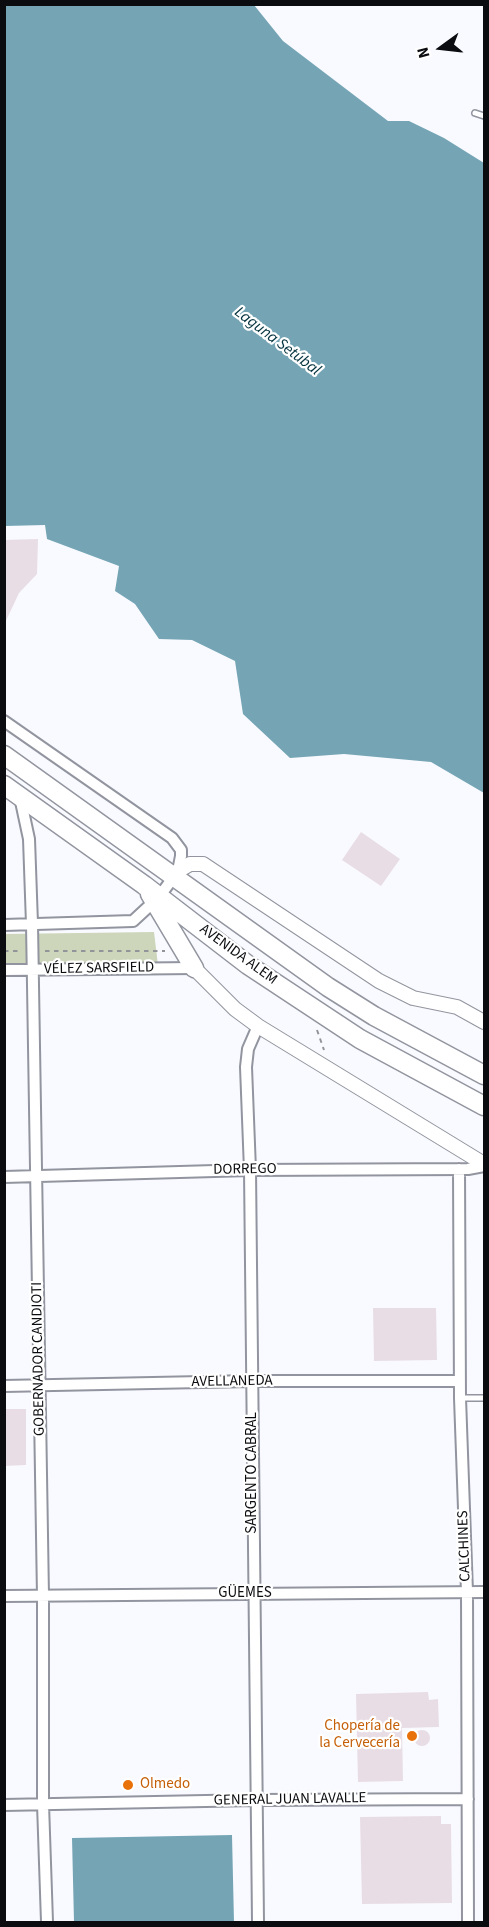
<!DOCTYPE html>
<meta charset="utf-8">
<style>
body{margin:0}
#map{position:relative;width:489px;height:1927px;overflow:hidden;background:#f9faff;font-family:"Source Sans 3",sans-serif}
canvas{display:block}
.frame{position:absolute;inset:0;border:6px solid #0b0c0f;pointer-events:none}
.north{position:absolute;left:411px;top:18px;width:60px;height:60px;-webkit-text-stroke:4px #fff;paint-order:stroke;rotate:255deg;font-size:16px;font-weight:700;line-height:24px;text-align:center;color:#0b0c0f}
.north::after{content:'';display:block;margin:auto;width:21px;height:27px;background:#0b0c0f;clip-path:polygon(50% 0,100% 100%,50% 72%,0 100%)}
</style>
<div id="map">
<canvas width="489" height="1927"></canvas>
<div class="frame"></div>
<div class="north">N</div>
</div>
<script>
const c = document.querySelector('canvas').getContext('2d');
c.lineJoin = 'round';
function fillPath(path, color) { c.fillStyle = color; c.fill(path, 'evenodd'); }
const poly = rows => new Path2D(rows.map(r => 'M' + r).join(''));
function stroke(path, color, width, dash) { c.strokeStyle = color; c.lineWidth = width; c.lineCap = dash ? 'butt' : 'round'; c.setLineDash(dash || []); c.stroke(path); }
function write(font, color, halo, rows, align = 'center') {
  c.font = font + ' "Source Sans 3",sans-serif'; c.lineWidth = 4.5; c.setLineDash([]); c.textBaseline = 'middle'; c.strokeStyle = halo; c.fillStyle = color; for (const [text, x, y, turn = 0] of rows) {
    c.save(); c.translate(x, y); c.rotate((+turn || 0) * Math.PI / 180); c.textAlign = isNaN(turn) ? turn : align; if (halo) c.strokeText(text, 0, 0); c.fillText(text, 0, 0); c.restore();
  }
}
fillPath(poly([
 [154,932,158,965,5,965,4,934]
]), '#cdd6ba');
fillPath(poly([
 [4,5,254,5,283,41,388,121,409,121,444,138,484,163,484,793,431,762,344,754,290,758,243,714,235,661,192,640,159,639,135,604,115,591,119,566,47,539,45,525,5,526],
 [232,1835,234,1922,74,1922,72,1838]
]), '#75a5b5');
fillPath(poly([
 [38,539,37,574,19,593,4,625,4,540],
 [361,832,400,859,381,886,342,860],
 [373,1308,436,1308,437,1360,374,1361],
 [4,1409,26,1409,26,1465,4,1466],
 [428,1692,429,1700,438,1699,439,1727,402,1728,403,1781,358,1782,356,1694],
 '414 1738a8 8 0 1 1 16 0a8 8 0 1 1-16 0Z',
 [441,1816,441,1824,451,1824,452,1903,362,1904,360,1817]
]), '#e8dde5');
const service = poly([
 [475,113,484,116],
 [460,1398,484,1398]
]);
const minor = poly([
 [4,721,172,838,181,850,181,856,178,871,159,897,133,921,4,925],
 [20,797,29,839,32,924,43,1596,43,1804,47,1922],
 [4,970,194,968],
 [459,1169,460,1398,467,1592,468,1922],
 [4,1177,250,1170,468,1169,484,1166],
 [4,1386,252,1381,459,1381],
 [4,1596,484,1592],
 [4,1805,256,1800,468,1799],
 [258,1922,250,1170,246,1067,248,1049,258,1026]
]);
const tertiary = poly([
 [178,871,190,864,203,864,379,981,413,998,457,1007,484,1022],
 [194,968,235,1009,258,1026,484,1164]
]);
const trunk = poly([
 [4,755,328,987,374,1016,484,1075],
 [4,785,144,885,248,965,360,1039,484,1106],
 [150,894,194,968]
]);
stroke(service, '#92959f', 8);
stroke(minor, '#92959f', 14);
stroke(tertiary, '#92959f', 16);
stroke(trunk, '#92959f', 21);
stroke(poly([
 [4,951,21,951],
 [45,951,165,951],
 [317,1030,324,1050]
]), '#939499', 2, [4.5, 4.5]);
stroke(service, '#fff', 5);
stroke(minor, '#fff', 10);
stroke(tertiary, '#fff', 14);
stroke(trunk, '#fff', 18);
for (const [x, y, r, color] of [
 [412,1736,6,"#e8710a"],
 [128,1785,6,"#e8710a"]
]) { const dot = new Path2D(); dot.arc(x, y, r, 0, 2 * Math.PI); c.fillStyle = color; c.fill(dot); stroke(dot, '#fff', 2); }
write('15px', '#0b0c0f', '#fff', [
 ["AVENIDA ALEM",238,955,36],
 ["VÉLEZ SARSFIELD",99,969,-1],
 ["DORREGO",245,1170,-1],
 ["GOBERNADOR CANDIOTI",39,1359,-91],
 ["AVELLANEDA",232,1382,-1],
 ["SARGENTO CABRAL",253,1473,-90],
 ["CALCHINES",465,1546,-92],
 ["GÜEMES",245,1594],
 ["GENERAL JUAN LAVALLE",290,1800,-1]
]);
write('15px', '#c56008', '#fff', [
 ["Chopería de",400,1727],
 ["la Cervecería",400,1744],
 ["Olmedo",140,1785,"left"]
], 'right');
write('italic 16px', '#04333f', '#fff', [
 ["Laguna Setúbal",277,342,37]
]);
</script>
